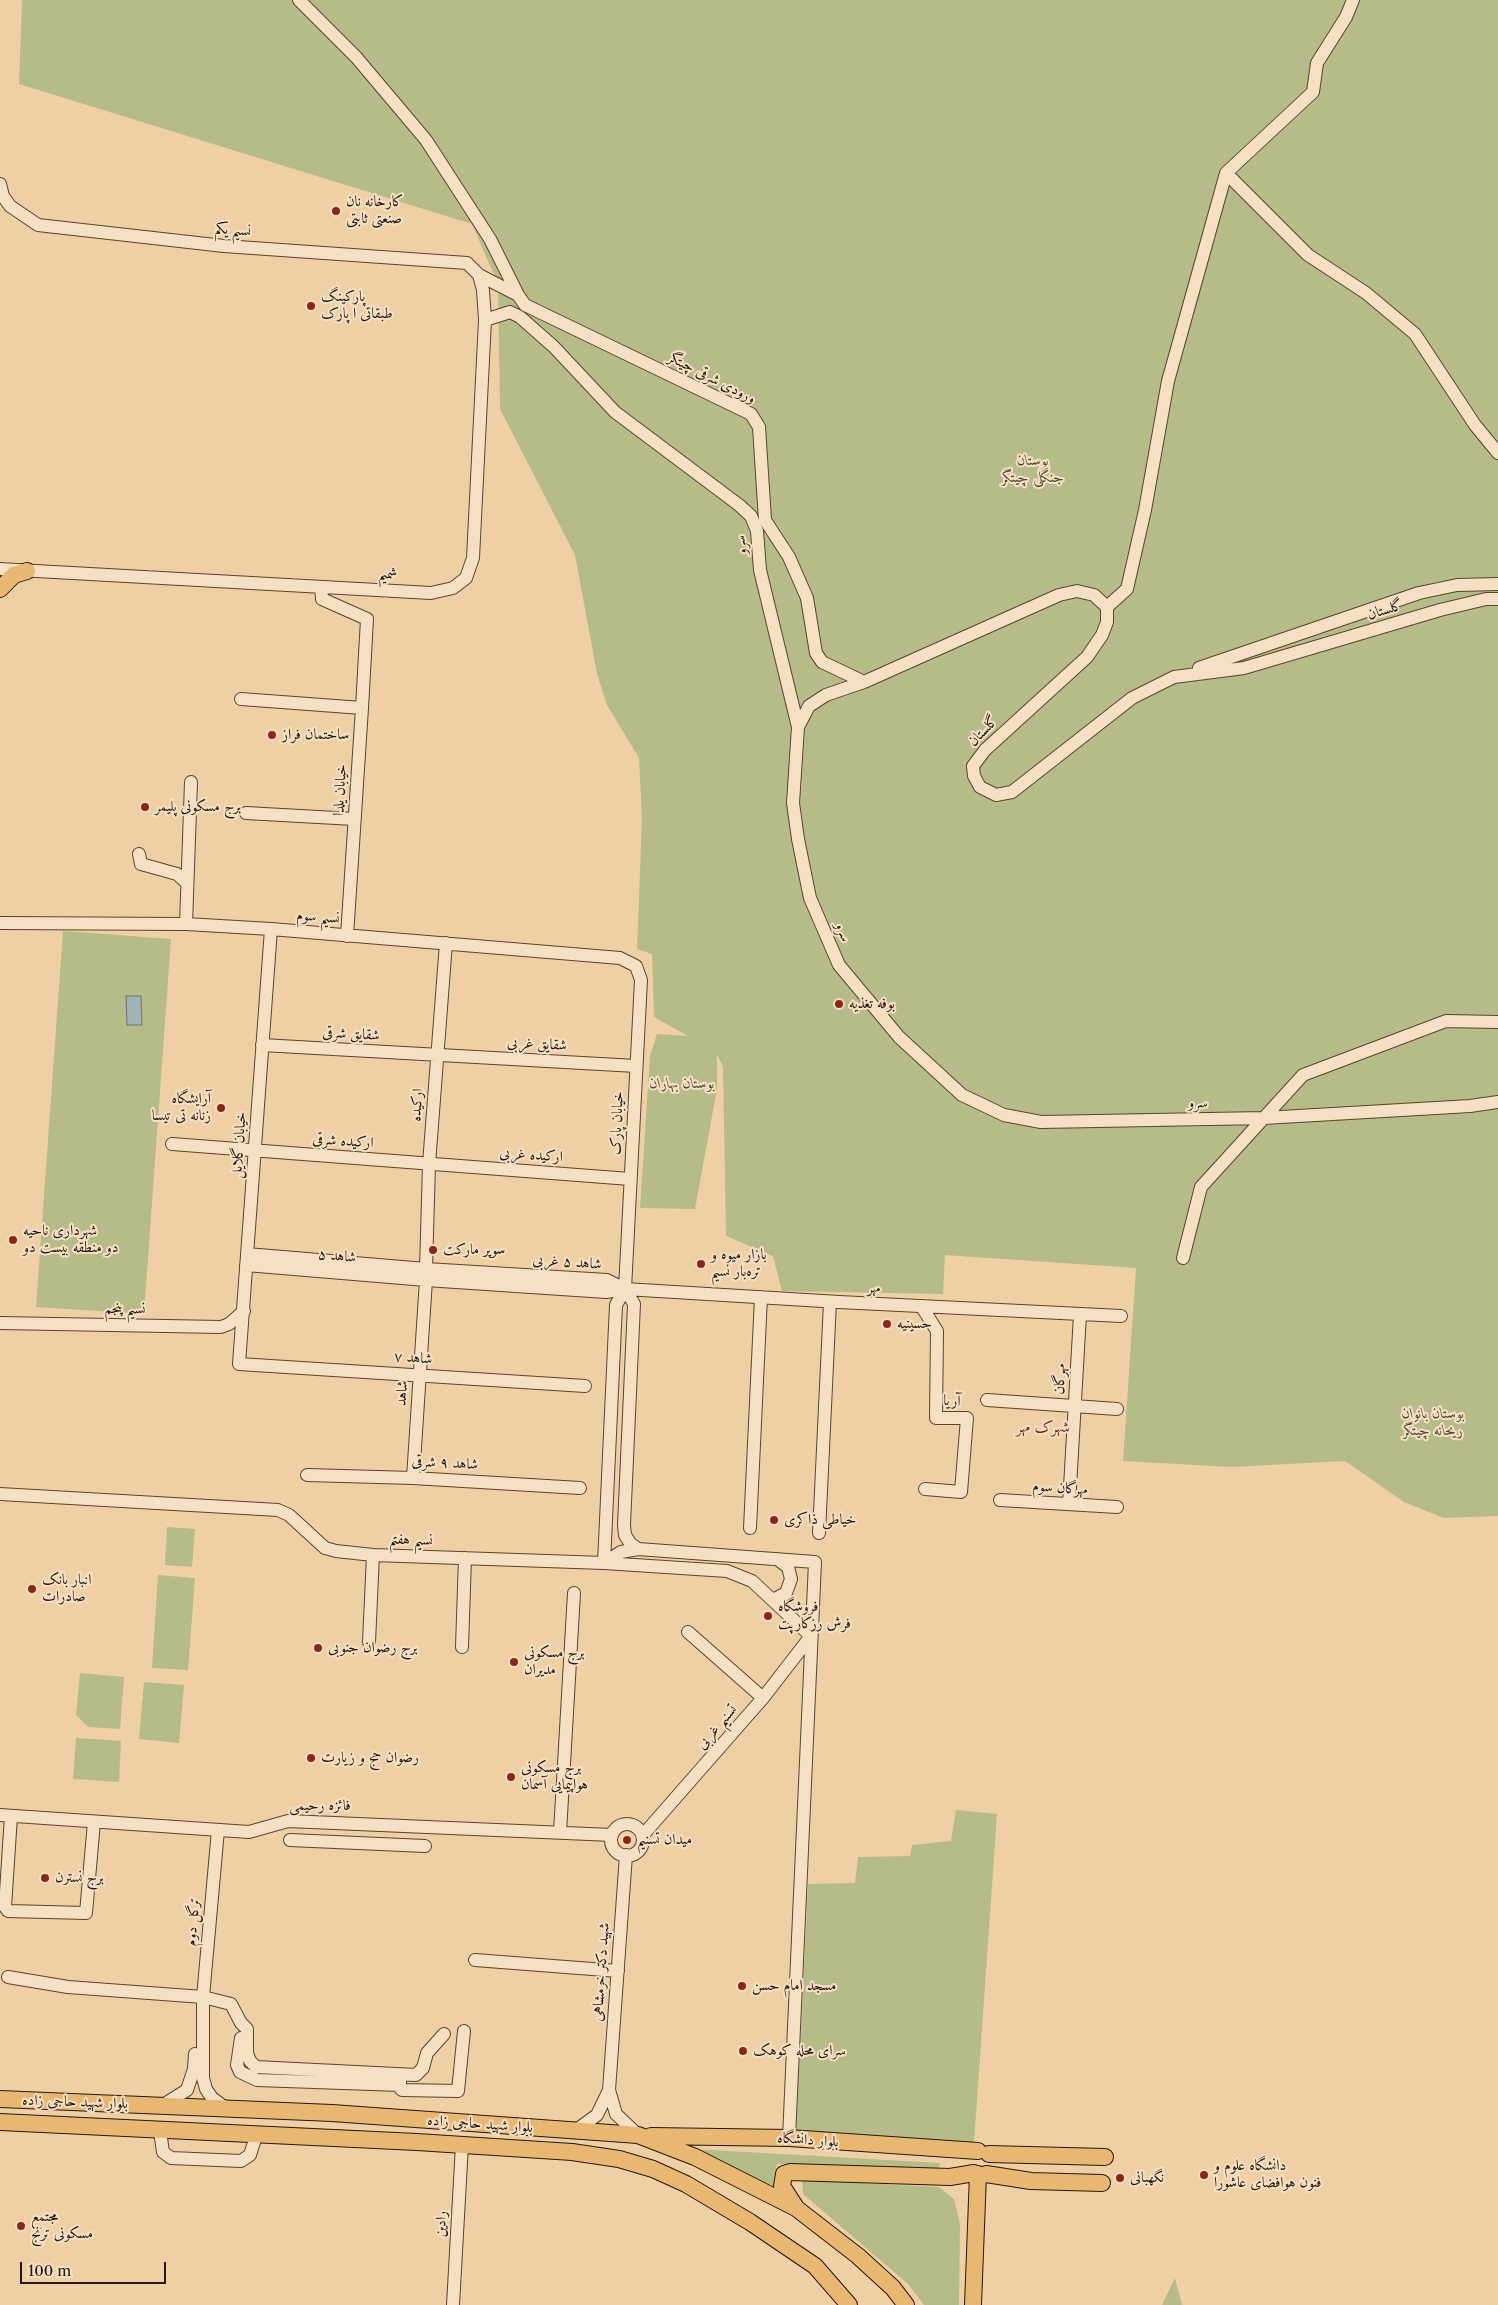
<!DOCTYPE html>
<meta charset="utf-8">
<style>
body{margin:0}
#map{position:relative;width:1498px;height:2305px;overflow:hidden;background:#efd0a5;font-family:"Libre Caslon Text",serif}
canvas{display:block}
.scale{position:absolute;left:20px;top:2262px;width:146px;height:22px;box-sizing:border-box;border:2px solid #25160c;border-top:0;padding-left:6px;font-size:15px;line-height:18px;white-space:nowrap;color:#25160c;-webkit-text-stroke:4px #f5e0c4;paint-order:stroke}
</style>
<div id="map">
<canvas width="1498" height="2305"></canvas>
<div class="scale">100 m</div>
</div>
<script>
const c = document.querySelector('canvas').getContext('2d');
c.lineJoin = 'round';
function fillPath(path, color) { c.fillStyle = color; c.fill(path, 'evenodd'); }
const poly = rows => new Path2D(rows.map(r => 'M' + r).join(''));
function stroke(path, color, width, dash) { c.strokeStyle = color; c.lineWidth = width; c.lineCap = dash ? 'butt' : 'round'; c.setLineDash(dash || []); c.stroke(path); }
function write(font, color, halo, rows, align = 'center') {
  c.font = font + ' "Libre Caslon Text",Amiri,serif'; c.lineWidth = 4; c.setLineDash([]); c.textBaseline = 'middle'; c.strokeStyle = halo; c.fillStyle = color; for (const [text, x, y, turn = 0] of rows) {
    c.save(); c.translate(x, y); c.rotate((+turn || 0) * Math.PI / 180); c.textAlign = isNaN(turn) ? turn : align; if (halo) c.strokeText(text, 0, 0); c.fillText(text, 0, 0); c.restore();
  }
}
fillPath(poly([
 [22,0,1498,0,1498,1516,1444,1518,1404,1502,1345,1461,1232,1467,1123,1461,1136,1268,945,1255,943,1294,782,1291,773,1256,726,1236,723,1067,717,1054,717,1089,695,1209,640,1208,650,1056,657,1034,688,1036,654,1017,652,954,637,949,642,819,639,758,607,705,597,674,575,555,500,409,498,284,472,224,19,84],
 [63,931,171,939,144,1314,36,1307],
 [167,1527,195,1529,192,1567,165,1565],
 [158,1575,195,1578,188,1670,152,1668],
 [80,1673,124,1677,120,1729,88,1727,76,1715],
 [144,1682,184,1685,179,1743,139,1739],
 [76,1738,121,1741,119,1782,73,1779],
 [956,1810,997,1814,974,2143,796,2131,808,1884,855,1883,858,1857,910,1856,912,1845,951,1841],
 [694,2149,940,2163,938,2172,777,2164,773,2186],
 [802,2180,939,2187,954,2199,960,2224,959,2305,924,2305,908,2284,803,2194],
 [1175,2278,1182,2305,1162,2305]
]), '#b6bc88');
const water = poly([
 [126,996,141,996,142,1025,127,1025,126,996]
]);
fillPath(water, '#9fb4b2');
stroke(water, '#6e7570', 1);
const minor = poly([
 [299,0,356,57,426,140,490,239,518,295,525,305,751,414,759,427,765,520,789,557,807,598,816,653,822,662,864,682],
 [1226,173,1308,255,1366,293,1415,334,1475,425,1498,453],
 [0,184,3,196,10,206,38,225,224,246,467,263,479,275,518,295],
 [485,320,510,312,520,317,554,347,615,412,739,505,751,516,757,531,760,570,798,727,793,803,798,839,810,898,839,965,899,1037,962,1095,1004,1115,1041,1122,1264,1118,1470,1106,1498,1102],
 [0,569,431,593,453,588,466,578,473,558,485,320,483,290,479,275],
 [321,587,322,599,367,619,362,708],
 [1107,607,1127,589,1145,510,1168,381,1226,173,1313,92,1317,63,1346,17,1353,0],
 [1199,668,1419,593,1457,585,1498,584],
 [241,699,362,708,347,936],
 [798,727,809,706,826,695,864,682,1059,595,1077,591,1094,595,1107,607,1107,622,1102,635,1087,657,985,750,973,766,974,776,980,787,996,795,1012,792,1132,698,1174,677,1244,668,1440,610,1486,599,1498,599],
 [246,813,354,819],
 [139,854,141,864,177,874,187,883],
 [0,923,186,924,271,929,620,958,636,966,641,980,625,1289,616,1305,604,1563],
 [186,924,191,782],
 [271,929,239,1364,585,1386],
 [262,1045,636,1066],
 [172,1144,630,1179],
 [247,1254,426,1269,607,1280,625,1289],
 [1183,1258,1201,1187,1303,1075,1446,1021,1498,1022],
 [246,1265,426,1280,606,1292,625,1289,839,1302,1121,1316],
 [426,1269,429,1164,446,943],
 [625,1289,634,1304,624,1525,625,1535,630,1543,638,1549],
 [922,1307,937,1331,936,1418,967,1418,961,1492,925,1489],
 [0,1323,221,1327,229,1324,244,1311],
 [987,1400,1117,1409],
 [307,1475,413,1478,580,1488],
 [413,1478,426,1280],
 [0,1494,278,1510,289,1515,325,1548,336,1551,373,1555,604,1563,727,1571,752,1581,811,1636],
 [1000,1500,1117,1507],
 [1069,1504,1080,1315],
 [750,1528,761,1297],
 [819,1533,830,1302],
 [604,1563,621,1552,638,1549,815,1562,789,2138],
 [773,1600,786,1593,791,1579,788,1567,777,1559],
 [688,1632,763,1698],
 [369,1642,373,1555],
 [462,1647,465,1558],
 [0,1815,249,1832,288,1821,612,1835],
 [11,1816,5,1907,8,1911,86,1913,94,1822],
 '611 1840a16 16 0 1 1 32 0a16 16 0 1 1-32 0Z',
 [218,1830,203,1997,203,2078,206,2089,212,2098,227,2109],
 [560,1832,574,1593],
 [643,1835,763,1698,811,1636],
 [290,1840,425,1846],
 [475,1960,618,1971],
 [8,1977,68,1987,203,1997,231,2004,241,2023,247,2029,247,2053,250,2061,256,2067,416,2075,423,2068,427,2053,444,2034],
 [241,2038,237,2065,240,2072,257,2080,400,2085],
 [400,2079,400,2088,402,2090,458,2091,464,2031],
 [609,2090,616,2114,638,2135],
 [163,2105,187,2090,194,2069,195,2054],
 [160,2131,163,2152,171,2158,241,2161,250,2155,256,2136],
 [575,2131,597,2115,609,2090,626,1855],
 [453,2305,462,2145]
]);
const major = poly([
 [0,589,14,575,27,571],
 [0,2099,332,2113,638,2135,695,2157,796,2208,858,2256,893,2288,906,2305],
 [0,2122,417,2142,572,2152,619,2159,653,2169,686,2184,750,2222,815,2266,849,2305],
 [651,2136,789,2138,978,2151],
 [989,2154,1105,2157],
 [986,2174,1031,2181,1102,2183],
 [795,2206,782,2186,784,2174,790,2172,950,2177,974,2173],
 [973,2305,978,2174]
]);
stroke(minor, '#584432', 14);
stroke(major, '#25160c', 18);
stroke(minor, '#f5e0c4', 12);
stroke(major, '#e8b872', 16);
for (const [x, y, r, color] of [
 [336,211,5,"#8f2418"],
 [311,306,5,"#8f2418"],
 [272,735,5,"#8f2418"],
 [145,807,5,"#8f2418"],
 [839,1004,5,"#8f2418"],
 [221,1108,5,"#8f2418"],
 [13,1240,5,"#8f2418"],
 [433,1250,5,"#8f2418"],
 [701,1264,5,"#8f2418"],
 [887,1324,5,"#8f2418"],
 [774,1520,5,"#8f2418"],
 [32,1589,5,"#8f2418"],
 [768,1616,5,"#8f2418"],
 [318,1648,5,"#8f2418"],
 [514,1662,5,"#8f2418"],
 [311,1758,5,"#8f2418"],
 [511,1777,5,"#8f2418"],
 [627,1840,5,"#8f2418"],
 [45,1878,5,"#8f2418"],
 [742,1986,5,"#8f2418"],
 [743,2051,5,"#8f2418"],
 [1204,2175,5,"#8f2418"],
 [1120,2178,5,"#8f2418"],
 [21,2226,5,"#8f2418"]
]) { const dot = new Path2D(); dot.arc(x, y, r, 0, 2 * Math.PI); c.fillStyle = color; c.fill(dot); stroke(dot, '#f5e0c4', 2); }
write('15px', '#25160c', '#f5e0c4', [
 ["کارخانه نان",346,202],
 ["صنعتی ثابتی",346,219],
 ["پارکینگ",321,297],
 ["طبقاتی ا پارک",321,314],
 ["ساختمان فراز",282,735],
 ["برج مسکونی پلیمر",155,807],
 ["بوفه تغذیه",849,1004],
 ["آرایشگاه",211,1099,"right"],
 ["زنانه تی تیسا",211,1116,"right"],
 ["شهرداری ناحیه",23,1231],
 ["دو منطقه بیست دو",23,1248],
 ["سوپر مارکت",443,1250],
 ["بازار میوه و",711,1255],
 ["تره‌بار نسیم",711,1272],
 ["حسینیه",897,1324],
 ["خیاطی ذاکری",784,1520],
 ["انبار بانک",42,1580],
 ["صادرات",42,1597],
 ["فروشگاه",778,1607],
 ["فرش رزکارپت",778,1624],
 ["برج رضوان جنوبی",328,1648],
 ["برج مسکونی",524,1653],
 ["مدیران",524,1670],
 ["رضوان حج و زیارت",321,1758],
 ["برج مسکونی",521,1768],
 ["هواپیمایی آسمان",521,1785],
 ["میدان تسنیم",637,1840],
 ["برج نسترن",55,1878],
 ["مسجد امام حسن",752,1986],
 ["سرای محله کوهک",753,2051],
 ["دانشگاه علوم و",1214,2166],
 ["فنون هوافضای عاشورا",1214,2183],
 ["نگهبانی",1130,2178],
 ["مجتمع",31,2217],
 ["مسکونی ترنج",31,2234]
], 'left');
write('15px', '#25160c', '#f5e0c4', [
 ["نسیم یکم",233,230,5],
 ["ورودی شرقی چیتگر",712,378,27],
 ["سرو",741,545,-97],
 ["شمیم",388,574,3],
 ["گلستان",1385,610,-17],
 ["گلستان",983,731,-46],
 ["خیابان یلدا",340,790,-86],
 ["نسیم سوم",318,917,5],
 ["سرو",843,932,67],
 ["شقایق شرقی",351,1034,3],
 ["شقایق غربی",537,1044,3],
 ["سرو",1198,1103,-1],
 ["ارکیده",417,1105,-86],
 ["خیابان پارک",617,1123,-87],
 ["ارکیده شرقی",343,1141,4],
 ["خیابان گلایل",239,1145,-86],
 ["ارکیده غربی",531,1155,4],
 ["شاهد ۵",337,1256,5],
 ["شاهد ۵ غربی",567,1262,4],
 ["مهر",874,1288,3],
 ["نسیم پنجم",125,1309,1],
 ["شاهد ۷",413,1358,4],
 ["مهرگان",1060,1379,-87],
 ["شاهد",402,1393,-86],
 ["آریا",952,1401,4],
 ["شاهد ۹ شرقی",445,1463,3],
 ["مهرگان سوم",1060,1488,4],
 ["نسیم هفتم",411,1540,2],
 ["تسنیم غربی",717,1727,-49],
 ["فائزه رحیمی",320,1806],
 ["ترگل دوم",193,1922,-85],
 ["شهید دکتر خرمشاهی",601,1972,-86],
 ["بلوار شهید حاجی زاده",75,2102,2],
 ["بلوار شهید حاجی زاده",480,2124,4],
 ["بلوار دانشگاه",808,2140,4],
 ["رادین",441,2224,-87]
]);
write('italic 15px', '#504831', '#f5e0c4', [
 ["بوستان",1033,461],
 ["جنگلی چیتگر",1033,478],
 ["بوستان بهاران",682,1084],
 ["بوستان بانوان",1433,1414],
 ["ریحانه چیتگر",1433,1431]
]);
write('16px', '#7a1f14', '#f5e0c4', [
 ["شهرک مهر",1043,1427]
]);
</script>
